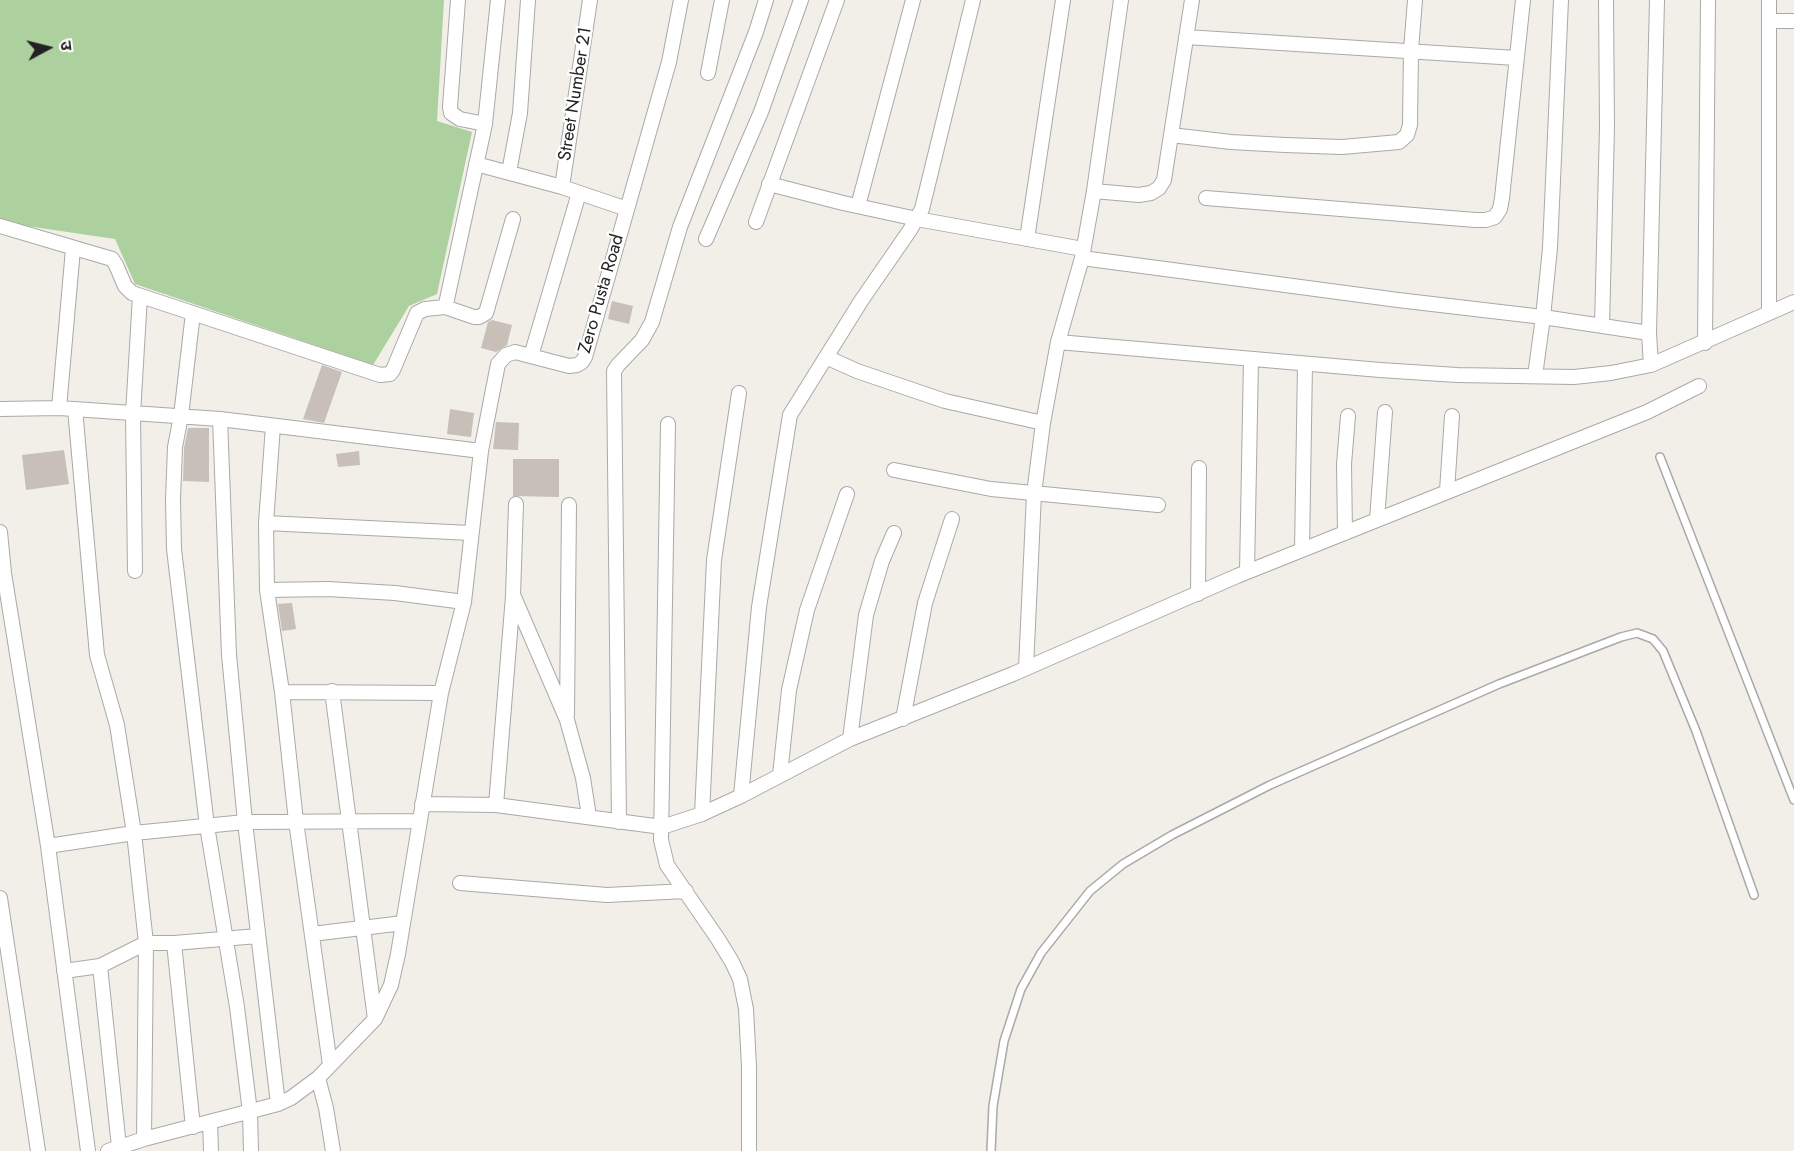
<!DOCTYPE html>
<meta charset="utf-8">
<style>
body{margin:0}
#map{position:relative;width:1794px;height:1151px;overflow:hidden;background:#f2efe9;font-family:Jost,"Noto Sans Devanagari",sans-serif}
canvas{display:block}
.north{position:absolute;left:18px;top:18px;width:60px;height:60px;-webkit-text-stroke:4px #fff;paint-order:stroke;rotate:83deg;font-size:16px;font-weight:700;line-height:24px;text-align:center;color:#222}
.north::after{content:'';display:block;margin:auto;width:21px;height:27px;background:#222;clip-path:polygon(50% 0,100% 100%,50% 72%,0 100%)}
</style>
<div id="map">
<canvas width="1794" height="1151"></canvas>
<div class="north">उ</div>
</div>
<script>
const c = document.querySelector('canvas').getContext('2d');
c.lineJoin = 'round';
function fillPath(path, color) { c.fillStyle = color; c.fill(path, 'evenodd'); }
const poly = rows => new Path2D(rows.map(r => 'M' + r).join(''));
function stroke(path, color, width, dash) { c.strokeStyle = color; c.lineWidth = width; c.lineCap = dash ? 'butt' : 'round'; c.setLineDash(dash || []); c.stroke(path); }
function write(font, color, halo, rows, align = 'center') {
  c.font = font + ' Jost,sans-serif'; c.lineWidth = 4.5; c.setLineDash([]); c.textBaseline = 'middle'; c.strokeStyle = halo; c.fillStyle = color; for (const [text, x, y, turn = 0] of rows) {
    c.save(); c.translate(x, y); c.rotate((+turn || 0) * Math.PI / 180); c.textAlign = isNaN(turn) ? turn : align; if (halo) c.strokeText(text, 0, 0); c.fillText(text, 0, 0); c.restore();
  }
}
fillPath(poly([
 [0,0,444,0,437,121,472,132,437,294,409,306,373,365,135,284,115,239,0,222]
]), '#add19e');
fillPath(poly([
 [612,301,633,306,629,324,608,319],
 [492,320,512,325,507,345,496,352,481,348,488,322],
 [322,365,342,372,324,423,303,419],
 [450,409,474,413,471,437,447,434],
 [496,422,519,423,518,450,493,449],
 [188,428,209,428,209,482,183,481,184,448],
 [64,450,69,484,26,490,22,455],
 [359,451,360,465,338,467,336,454],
 [513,459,559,459,559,497,513,496],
 [292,603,296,629,282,631,278,604]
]), '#c7bfb8');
const lane = poly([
 [1660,457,1794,800],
 [991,1151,993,1106,1004,1041,1021,989,1041,953,1090,891,1123,864,1172,835,1270,785,1499,684,1621,637,1637,633,1653,639,1663,651,1696,731,1754,895]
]);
const street = poly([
 [458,0,450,107,451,113,460,119,485,124],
 [1769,0,1769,313],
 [1769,21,1794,21],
 [1186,37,1516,58],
 [708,73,722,0],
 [1171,135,1231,142,1285,145,1342,147,1399,142,1407,135,1410,125,1411,50,1415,0],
 [476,164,562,187,627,209],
 [509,172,520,113,528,0],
 [769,184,843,203,917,219,1083,249],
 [562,187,590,0],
 [1094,191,1139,195,1151,193,1159,188,1164,180,1192,0],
 [1206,198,1475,220,1486,220,1495,217,1500,209,1502,198,1523,0],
 [858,206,913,0],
 [756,222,837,0],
 [0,226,112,259,116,265,125,286,132,293,380,375,390,374,393,370,417,313,425,309,445,307,446,304,485,124,498,0],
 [706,239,761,112,801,0],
 [1027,239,1063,0],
 [1082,258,1398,300,1543,317,1649,333],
 [445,307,474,317,479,317,486,313,513,219],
 [193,313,181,416,175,447,173,499,174,549,207,826,237,1007,250,1112,251,1151],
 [1602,326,1607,127,1606,0],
 [1058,342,1380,370,1457,375,1574,377,1611,373,1651,365,1794,302],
 [1705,343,1708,0],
 [531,356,579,193],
 [826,357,857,371,945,401,1043,423],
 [1651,365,1649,333,1657,0],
 [1535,376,1543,317,1550,248,1561,0],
 [59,408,73,249],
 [0,409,59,408,220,419,481,451],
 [75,409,97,655,117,725,134,833,146,943,144,1139],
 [220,419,229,655,245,822,278,1104],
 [668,424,661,840,667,865,718,939,732,962,740,979,746,1009,749,1067,749,1151],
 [273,426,266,523,267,590,282,692,296,821,330,1065],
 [894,470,991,489,1158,505],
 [1447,491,1452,416],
 [1377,520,1385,412],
 [266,523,471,533],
 [0,532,4,573,48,846,88,1151],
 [1345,533,1344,464,1348,416],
 [1302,550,1305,364],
 [135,571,133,414,140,296],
 [1247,572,1251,359],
 [267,590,328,589,395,593,464,602],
 [1198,594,1199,468],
 [514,597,567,720,583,778,589,816],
 [1026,668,1034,494,1043,423,1058,342,1082,258,1094,191,1121,0],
 [332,691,375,1019],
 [282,692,441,693],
 [567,715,569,505],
 [903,719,925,603,952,519],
 [850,739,866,615,882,561,894,533],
 [780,775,789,690,807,610,847,494],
 [741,796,759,607,790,415,861,301,910,230,922,209,973,0],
 [422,804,496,805,662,827,702,814,741,796,850,739,1013,674,1237,576,1647,412,1699,386],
 [496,805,513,596,516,504],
 [702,814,714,560,739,393],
 [619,822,614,371,618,365,642,340,652,322,680,227,756,32,766,0],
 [48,846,134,833,245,822,420,821],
 [460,883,607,895,686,891],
 [0,898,38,1151],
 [312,934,403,923],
 [174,943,193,1127],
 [100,966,119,1147],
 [64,971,100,966,146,943,174,943,258,936],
 [318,1078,326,1108,333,1151],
 [210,1122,211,1151],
 [108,1151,144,1139,278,1104,291,1098,318,1078,375,1019,391,985,398,954,441,693,464,602,481,451,498,364,506,355,515,352,569,366,577,365,582,362,585,357,669,62,681,0]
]);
stroke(lane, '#a9a9a9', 10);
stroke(street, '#a9a9a9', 16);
stroke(lane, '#fff', 7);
stroke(street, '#fff', 14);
write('18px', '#222', '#fff', [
 ["Street Number 21",576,94,-81],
 ["Zero Pusta Road",602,294,-74]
]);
</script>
